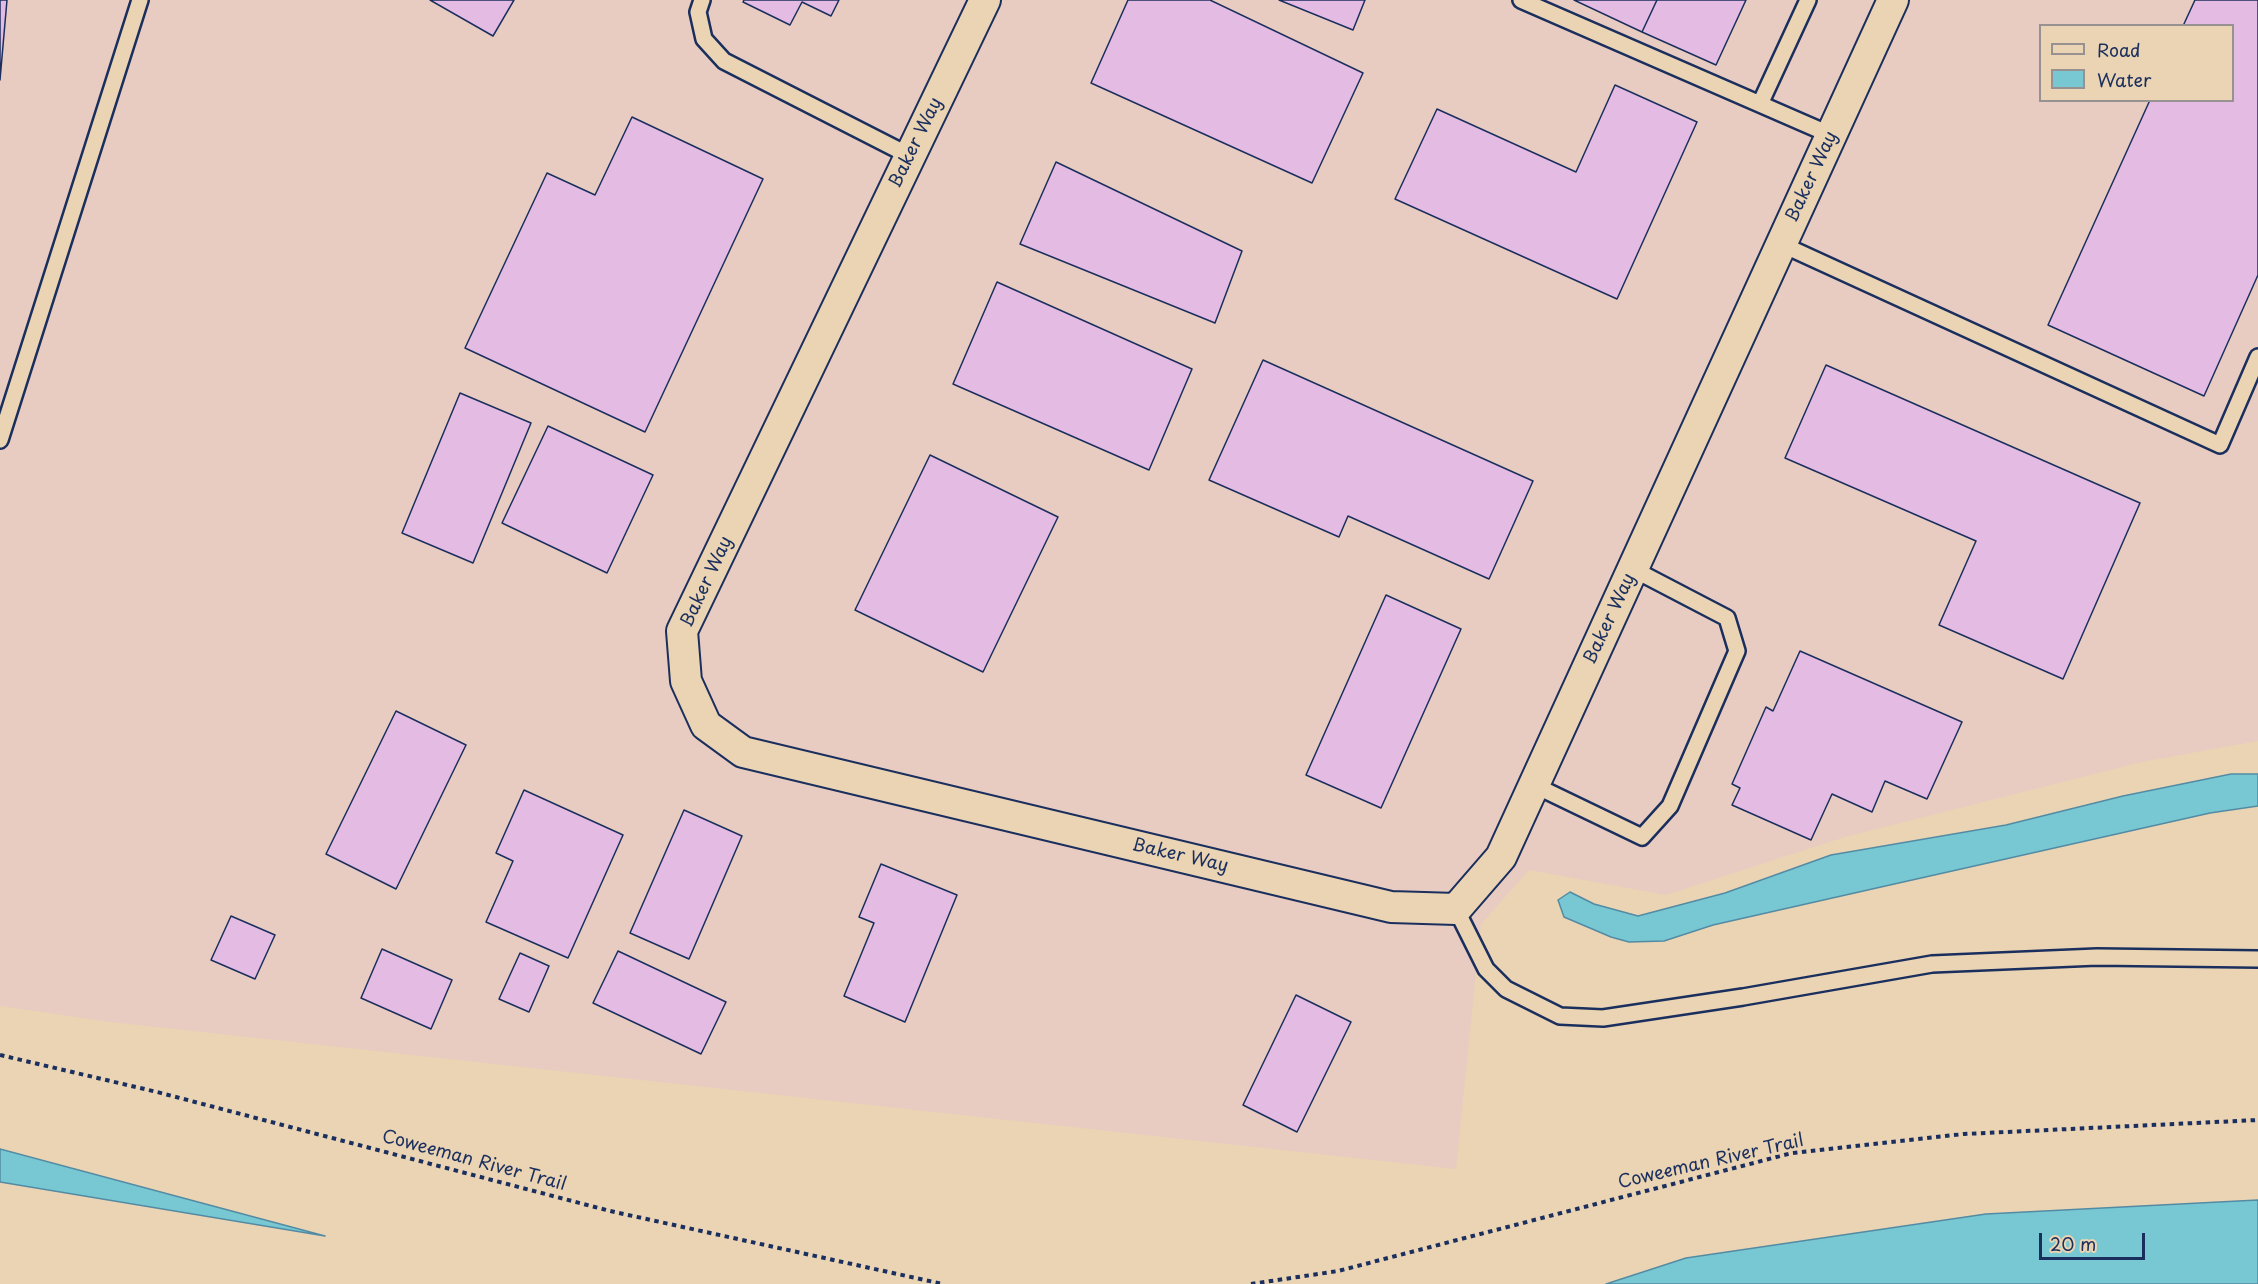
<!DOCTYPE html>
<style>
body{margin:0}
#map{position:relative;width:2258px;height:1284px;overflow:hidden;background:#ead4b3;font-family:"Playpen Sans",sans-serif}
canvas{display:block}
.legend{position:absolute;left:2039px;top:24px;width:195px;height:78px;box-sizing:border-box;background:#ead4b3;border:2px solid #979291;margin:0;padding:8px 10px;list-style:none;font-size:18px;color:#1b2f5e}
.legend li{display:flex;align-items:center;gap:12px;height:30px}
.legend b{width:30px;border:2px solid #979291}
.scale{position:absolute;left:2039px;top:1233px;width:106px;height:27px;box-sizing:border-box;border:3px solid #1b2f5e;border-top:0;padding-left:8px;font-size:18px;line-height:21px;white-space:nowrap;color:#1b2f5e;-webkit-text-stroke:4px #ead4b3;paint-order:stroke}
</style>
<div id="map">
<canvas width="2258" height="1284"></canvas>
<ul class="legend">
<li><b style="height:8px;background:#ead4b3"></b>Road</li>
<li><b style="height:16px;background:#78c8d3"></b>Water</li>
</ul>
<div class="scale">20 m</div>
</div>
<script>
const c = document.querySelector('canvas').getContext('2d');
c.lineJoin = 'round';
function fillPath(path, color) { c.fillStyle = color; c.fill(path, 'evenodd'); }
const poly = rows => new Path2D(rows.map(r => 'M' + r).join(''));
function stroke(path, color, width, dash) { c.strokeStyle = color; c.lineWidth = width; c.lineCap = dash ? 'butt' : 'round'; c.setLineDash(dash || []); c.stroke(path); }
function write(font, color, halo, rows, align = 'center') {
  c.font = font + ' "Playpen Sans",sans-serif'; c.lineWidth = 5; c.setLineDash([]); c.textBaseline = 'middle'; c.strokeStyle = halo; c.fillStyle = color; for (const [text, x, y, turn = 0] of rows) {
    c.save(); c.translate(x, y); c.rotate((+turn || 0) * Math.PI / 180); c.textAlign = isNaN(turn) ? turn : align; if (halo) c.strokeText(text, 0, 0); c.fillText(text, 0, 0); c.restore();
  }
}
fillPath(poly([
 [0,0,2258,0,2258,741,2142,762,1845,837,1666,895,1529,870,1481,924,1456,1169,110,1022,0,1006],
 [2040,26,2232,26,2232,100,2040,100]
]), '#e8ccc1');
const water = poly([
 [2231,774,2258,774,2258,806,2210,813,1881,887,1713,925,1664,941,1629,942,1611,937,1564,917,1558,900,1570,892,1594,904,1638,916,1725,893,1831,855,2006,825,2123,796,2231,774],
 [0,1149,325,1236,0,1182,0,1149],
 [2258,1200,2258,1284,1606,1284,1686,1258,1986,1214,2258,1200]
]);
fillPath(water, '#78c8d3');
stroke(water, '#538ba4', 1.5);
const building = poly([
 [0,0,7,0,0,80,0,0],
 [430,0,514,0,493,36,430,0],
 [744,0,839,0,831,16,802,2,790,25,743,2,744,0],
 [1128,0,1210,0,1363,73,1312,183,1091,83,1128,0],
 [1279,0,1365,0,1353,30,1279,0],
 [1574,0,1657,0,1642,32,1574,0],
 [1657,0,1746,0,1716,65,1642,32,1657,0],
 [2195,0,2258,0,2258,275,2204,396,2048,325,2150,100,2232,100,2232,26,2183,26,2195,0],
 [1615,85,1697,122,1617,299,1395,199,1437,109,1576,172,1615,85],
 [632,117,763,179,645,432,465,348,547,173,595,195,632,117],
 [1056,162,1242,251,1215,323,1020,244,1056,162],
 [997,282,1192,369,1149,470,953,384,997,282],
 [1263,360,1533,481,1489,579,1348,516,1339,537,1209,480,1263,360],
 [1826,365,2140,503,2063,679,1939,625,1976,541,1785,458,1826,365],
 [460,393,531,423,473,563,402,533,460,393],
 [548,426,653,475,607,573,502,523,548,426],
 [930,455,1058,517,983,672,855,610,930,455],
 [1386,595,1461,629,1381,808,1306,775,1386,595],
 [1800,651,1962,722,1927,799,1885,781,1872,812,1832,794,1811,840,1732,805,1740,788,1732,784,1766,707,1773,711,1800,651],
 [396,711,466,745,396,889,326,854,396,711],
 [524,790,623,835,568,958,486,922,513,861,496,853,524,790],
 [684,810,742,836,689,959,630,933,684,810],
 [881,864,957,895,905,1022,844,996,874,923,859,917,881,864],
 [231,916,275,935,255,979,211,960,231,916],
 [382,949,452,980,431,1029,361,998,382,949],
 [618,951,726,1002,701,1054,593,1003,618,951],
 [520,953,549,966,529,1012,499,999,520,953],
 [1296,995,1351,1022,1297,1132,1243,1105,1296,995]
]);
fillPath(building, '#e4bbe3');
stroke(building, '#1b2f5e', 1.5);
const lane = poly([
 [702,0,698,12,704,39,724,61,910,156],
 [1521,0,1831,135],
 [1760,104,1808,0],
 [1781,244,2220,445,2258,357],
 [0,440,140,0],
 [1534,785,1642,837,1670,806,1737,651,1727,618,1633,569],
 [1456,909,1486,969,1506,989,1560,1016,1603,1018,1743,997,1932,964,2097,957,2258,959]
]);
const street = poly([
 [985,0,682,631,686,681,706,725,743,752,1391,907,1456,909,1501,857,1893,0]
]);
stroke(lane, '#1b2f5e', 20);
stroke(street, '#1b2f5e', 34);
stroke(poly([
 [0,1055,157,1092,610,1211,943,1284],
 [1251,1284,1338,1271,1792,1153,1964,1134,2258,1120]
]), '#1b2f5e', 4, [4.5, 4.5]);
stroke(lane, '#ead4b3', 15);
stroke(street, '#ead4b3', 30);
write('18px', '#1b2f5e', '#ead4b3', [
 ["Baker Way",916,143,-64],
 ["Baker Way",1812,177,-65],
 ["Baker Way",707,582,-65],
 ["Baker Way",1610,619,-65],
 ["Baker Way",1180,856,13],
 ["Coweeman River Trail",474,1161,15],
 ["Coweeman River Trail",1711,1162,-13]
]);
</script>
